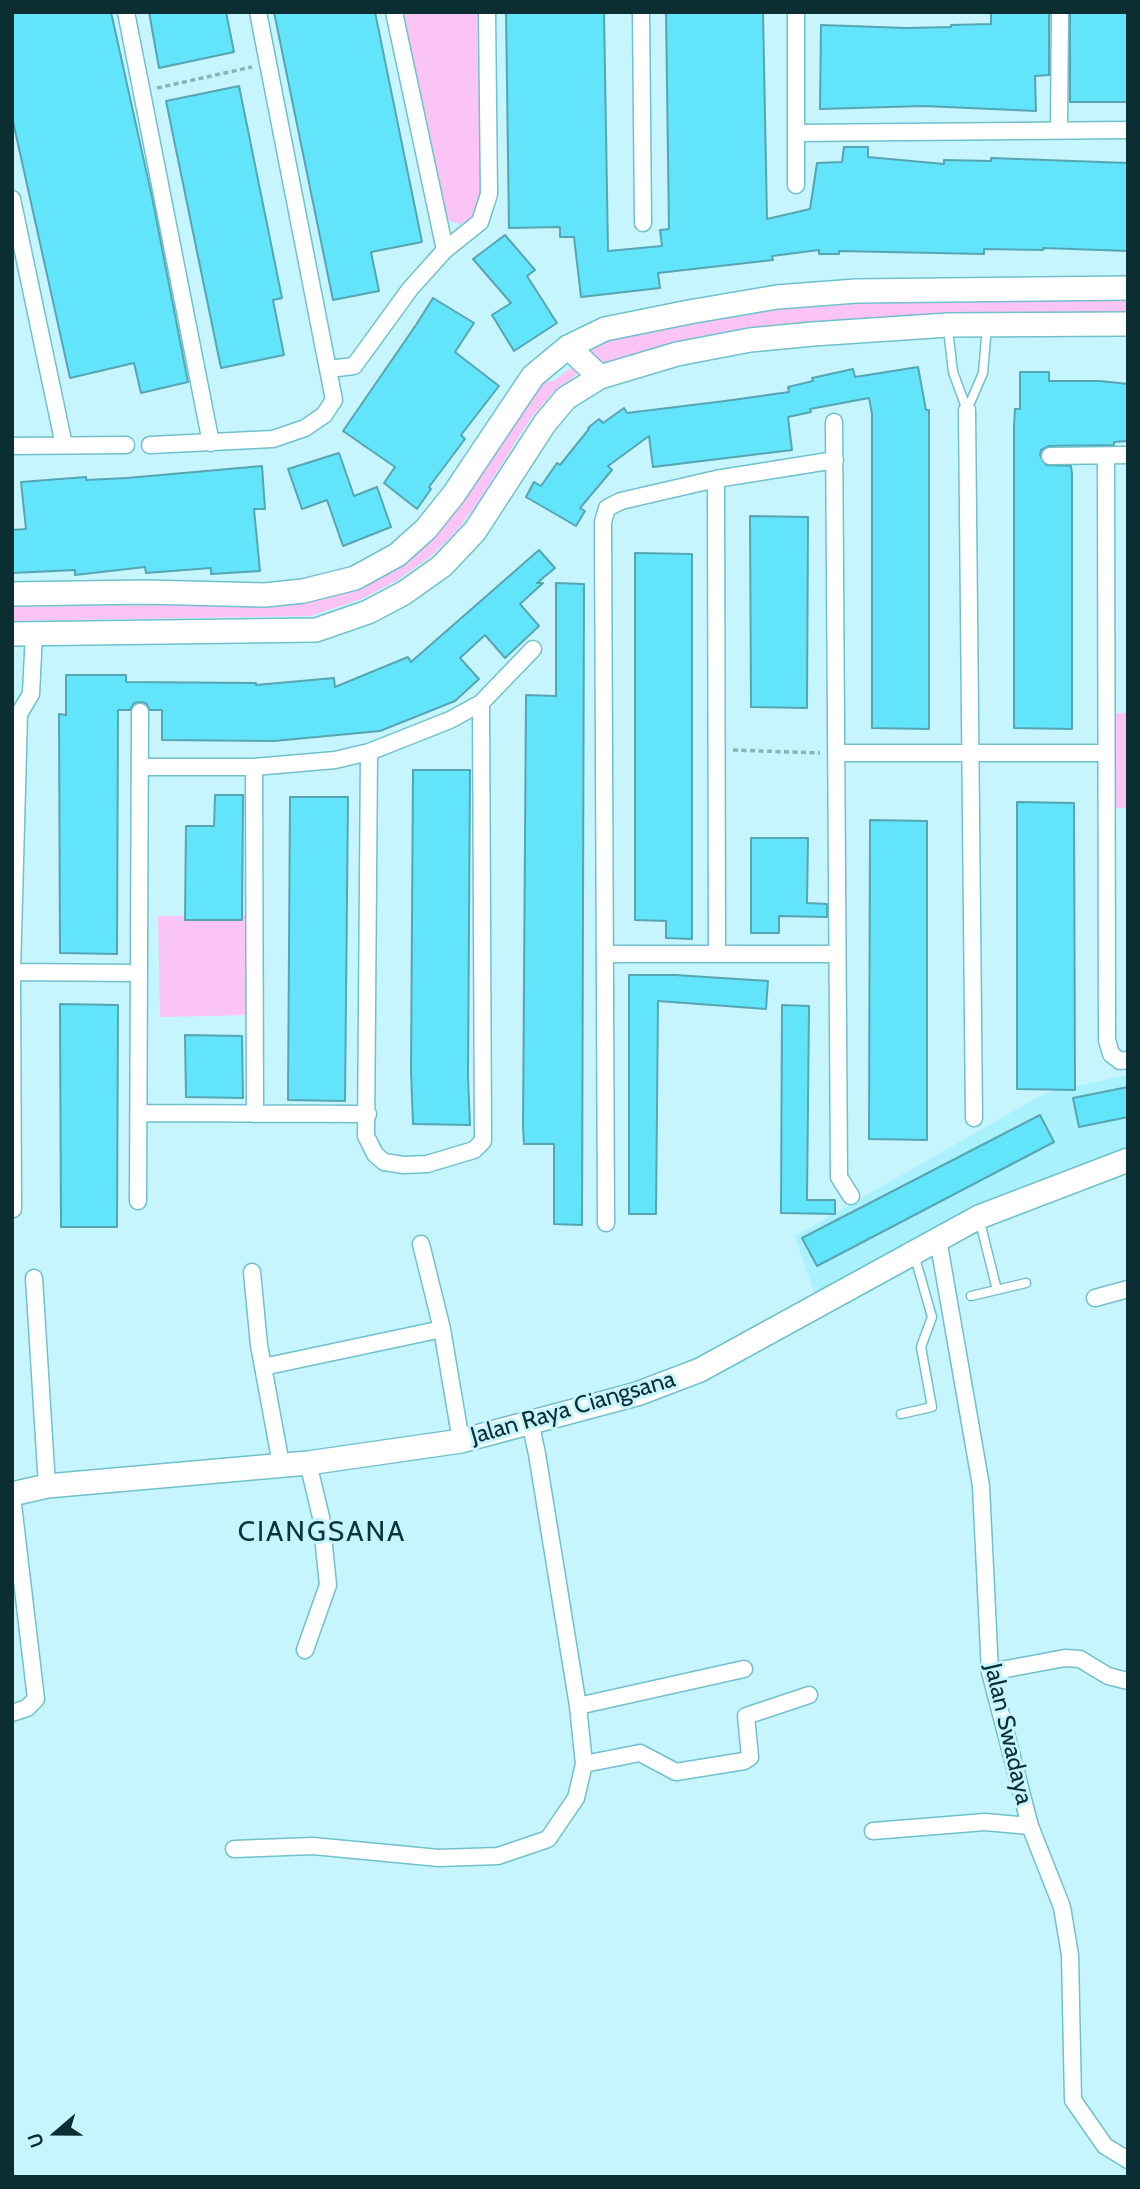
<!DOCTYPE html>
<style>
body{margin:0}
#map{position:relative;width:1140px;height:2189px;overflow:hidden;background:#c7f5fd;font-family:Cabin,sans-serif}
canvas{display:block}
.frame{position:absolute;inset:0;border:14px solid #0b2e33;pointer-events:none}
.north{position:absolute;left:21px;top:2098px;width:70px;height:70px;-webkit-text-stroke:5px #c7f5fd;paint-order:stroke;rotate:250deg;font-size:19px;font-weight:700;line-height:28px;text-align:center;color:#0b2e33}
.north::after{content:'';display:block;margin:auto;width:24px;height:32px;background:#0b2e33;clip-path:polygon(50% 0,100% 100%,50% 72%,0 100%)}
</style>
<div id="map">
<canvas width="1140" height="2189"></canvas>
<div class="frame"></div>
<div class="north">U</div>
</div>
<script>
const c = document.querySelector('canvas').getContext('2d');
c.lineJoin = 'round';
function fillPath(path, color) { c.fillStyle = color; c.fill(path, 'evenodd'); }
const poly = rows => new Path2D(rows.map(r => 'M' + r).join(''));
function stroke(path, color, width, dash) { c.strokeStyle = color; c.lineWidth = width; c.lineCap = dash ? 'butt' : 'round'; c.setLineDash(dash || []); c.stroke(path); }
function write(font, color, halo, rows, align = 'center') {
  c.font = font + ' Cabin,sans-serif'; c.lineWidth = 6; c.setLineDash([]); c.textBaseline = 'middle'; c.strokeStyle = halo; c.fillStyle = color; for (const [text, x, y, turn = 0] of rows) {
    c.save(); c.translate(x, y); c.rotate((+turn || 0) * Math.PI / 180); c.textAlign = isNaN(turn) ? turn : align; if (halo) c.strokeText(text, 0, 0); c.fillText(text, 0, 0); c.restore();
  }
}
fillPath(poly([
 [1128,1075,1128,1149,998,1196,815,1296,795,1236,1045,1093]
]), '#aaf1fe');
fillPath(poly([
 [404,12,477,12,481,193,472,218,460,224,448,220,442,205],
 [1128,288,1128,324,860,331,600,377,568,347,714,307],
 [575,365,579,373,556,389,530,419,478,502,454,534,431,556,396,581,361,599,310,616,12,621,12,607,308,603,356,587,389,570,546,378,552,382],
 [1113,713,1128,713,1128,808,1114,808],
 [252,915,253,1015,160,1017,158,916]
]), '#fac4f4');
const building = poly([
 [12,12,111,12,152,197,188,382,141,393,134,363,70,378,12,117,12,12],
 [149,12,226,12,234,52,159,68,149,12],
 [274,12,375,12,422,242,371,252,379,291,333,300,274,12],
 [506,12,604,12,608,251,662,246,660,230,669,229,666,12,763,12,767,219,810,209,817,163,842,162,844,147,868,147,868,157,944,164,944,160,991,161,991,158,1128,163,1128,251,1043,248,1043,250,984,249,984,254,839,251,839,254,819,254,819,250,772,256,773,260,658,273,660,288,581,297,574,237,560,237,560,227,509,228,506,12],
 [991,12,1049,12,1049,75,1035,76,1036,111,924,106,820,109,821,25,906,28,951,27,951,25,991,24,991,12],
 [1070,12,1128,12,1128,102,1070,102,1070,12],
 [239,86,282,298,273,300,284,355,221,368,166,101,239,86],
 [505,235,535,270,527,276,557,323,514,351,492,315,511,303,473,259,505,235],
 [433,298,474,323,455,352,499,386,461,435,465,439,429,487,431,489,417,509,384,483,395,467,343,431,416,325,433,298],
 [918,367,926,410,929,410,929,729,872,728,872,414,869,398,810,409,811,412,788,417,792,450,653,467,649,436,608,466,612,470,580,508,585,511,576,526,526,497,534,482,541,486,557,463,560,465,589,429,588,428,599,419,603,423,624,408,627,413,725,401,789,392,788,387,813,381,812,378,853,369,855,377,918,367],
 [1020,372,1049,372,1049,381,1100,381,1128,384,1128,441,1114,442,1114,445,1049,446,1041,450,1040,455,1046,465,1071,466,1072,474,1072,729,1014,728,1014,425,1015,409,1020,409,1020,372],
 [339,453,354,496,377,487,391,527,343,546,327,500,302,509,288,469,339,453],
 [262,466,265,509,254,509,260,571,211,574,211,568,146,573,145,567,75,575,75,570,12,573,12,530,26,529,21,482,86,477,86,480,127,478,262,466],
 [750,516,808,517,807,708,751,707,750,516],
 [539,550,555,568,537,583,543,583,520,604,539,626,505,658,485,635,460,658,479,679,455,701,380,731,274,741,162,740,162,710,150,710,146,703,139,702,134,703,130,710,118,710,117,954,60,953,59,714,66,715,66,675,126,675,126,682,256,683,256,685,334,678,335,687,408,657,411,662,539,550],
 [635,553,692,554,692,939,666,938,666,921,635,920,635,553],
 [556,583,584,584,582,1225,554,1224,554,1144,524,1144,523,1126,526,695,556,696,556,583],
 [413,770,470,770,468,1076,470,1125,413,1124,411,1071,413,770],
 [215,795,243,795,242,920,185,920,186,826,214,826,215,795],
 [290,797,348,797,345,1101,288,1100,290,797],
 [1017,802,1074,803,1075,1090,1017,1089,1017,802],
 [870,820,927,821,927,1140,869,1139,870,820],
 [751,838,808,838,807,903,827,904,827,917,779,916,779,933,751,933,751,838],
 [629,975,675,975,768,981,766,1009,658,1001,656,1214,629,1214,629,975],
 [60,1004,118,1005,117,1227,61,1227,60,1004],
 [782,1005,809,1006,807,1200,835,1200,835,1214,781,1213,782,1005],
 [185,1035,242,1036,243,1098,186,1097,185,1035],
 [1128,1087,1128,1117,1079,1127,1073,1098,1128,1087],
 [1040,1115,1054,1142,817,1266,802,1238,1040,1115]
]);
fillPath(building, '#62e5fb');
stroke(building, '#56a5b3', 2);
const lane = poly([
 [948,329,953,372,967,410],
 [967,410,983,373,987,326],
 [979,1218,997,1290],
 [971,1296,1026,1283],
 [901,1414,932,1407,921,1347,932,1317,914,1254]
]);
const street = poly([
 [126,12,211,443],
 [394,12,445,250],
 [641,12,643,223],
 [1059,131,1060,12],
 [796,133,1128,130],
 [796,185,796,12],
 [12,199,64,445],
 [329,369,354,366,410,289,445,250,480,222,489,194,487,12],
 [967,410,974,1118],
 [834,422,839,1177,851,1196],
 [150,445,273,439,305,428,324,415,334,400,258,12],
 [12,446,126,445],
 [1050,456,1128,455],
 [1106,456,1107,1040,1111,1054,1120,1061,1128,1060],
 [716,479,717,954],
 [369,752,366,1136,375,1154,384,1162,404,1165,427,1164,474,1150,483,1141,481,703],
 [836,753,1105,753],
 [140,767,254,767,335,760,369,752,450,720,481,703,533,649],
 [254,767,255,1114],
 [606,954,837,954],
 [12,972,19,714,31,694,34,633],
 [12,972,138,973],
 [12,974,13,1209],
 [138,1113,368,1114],
 [138,1201,140,712],
 [606,1223,603,522,607,508,621,501,716,479,835,460],
 [938,1239,981,1486,990,1672,1030,1826,1062,1907,1070,1955,1073,2100,1105,2146,1128,2160],
 [252,1272,259,1345,281,1464],
 [34,1278,47,1486],
 [1095,1298,1128,1289],
 [442,1329,461,1441],
 [263,1367,442,1329,421,1244],
 [530,1421,537,1454,578,1706,584,1764,640,1753,676,1772,744,1761,750,1757,746,1716,809,1695],
 [12,1496,36,1699,27,1708,12,1713],
 [305,1650,328,1585,321,1517,308,1463],
 [990,1672,1065,1658,1080,1659,1108,1676,1128,1681],
 [578,1706,744,1669],
 [873,1831,985,1822,1030,1826],
 [234,1849,313,1846,439,1858,498,1856,548,1839,576,1798,584,1764]
]);
const secondary = poly([
 [568,347,600,377],
 [12,594,145,592,265,595,303,591,355,578,397,555,426,529,454,494,533,376,568,347,605,329,689,312,777,297,856,291,1128,288],
 [12,634,316,630,368,612,404,593,442,566,475,531,545,423,566,398,600,377,677,354,750,340,813,334,948,325,1128,324],
 [12,1494,47,1486,308,1463,461,1441,637,1394,700,1370,979,1217,1128,1160]
]);
stroke(lane, '#70c0ce', 11);
stroke(street, '#70c0ce', 19);
stroke(secondary, '#70c0ce', 26);
stroke(poly([
 [157,88,252,67],
 [733,750,820,753]
]), '#88b3ba', 3.5, [5, 3.5]);
stroke(lane, '#fff', 8);
stroke(street, '#fff', 16);
stroke(secondary, '#fff', 23);
write('24px', '#0b2e33', '#c7f5fd', [
 ["Jalan Raya Ciangsana",573,1408,-16],
 ["Jalan Swadaya",1008,1734,77]
]);
c.letterSpacing = '2px';
write('28px', '#08363d', '#c7f5fd', [
 ["CIANGSANA",322,1533]
]);
c.letterSpacing = '0px';
</script>
